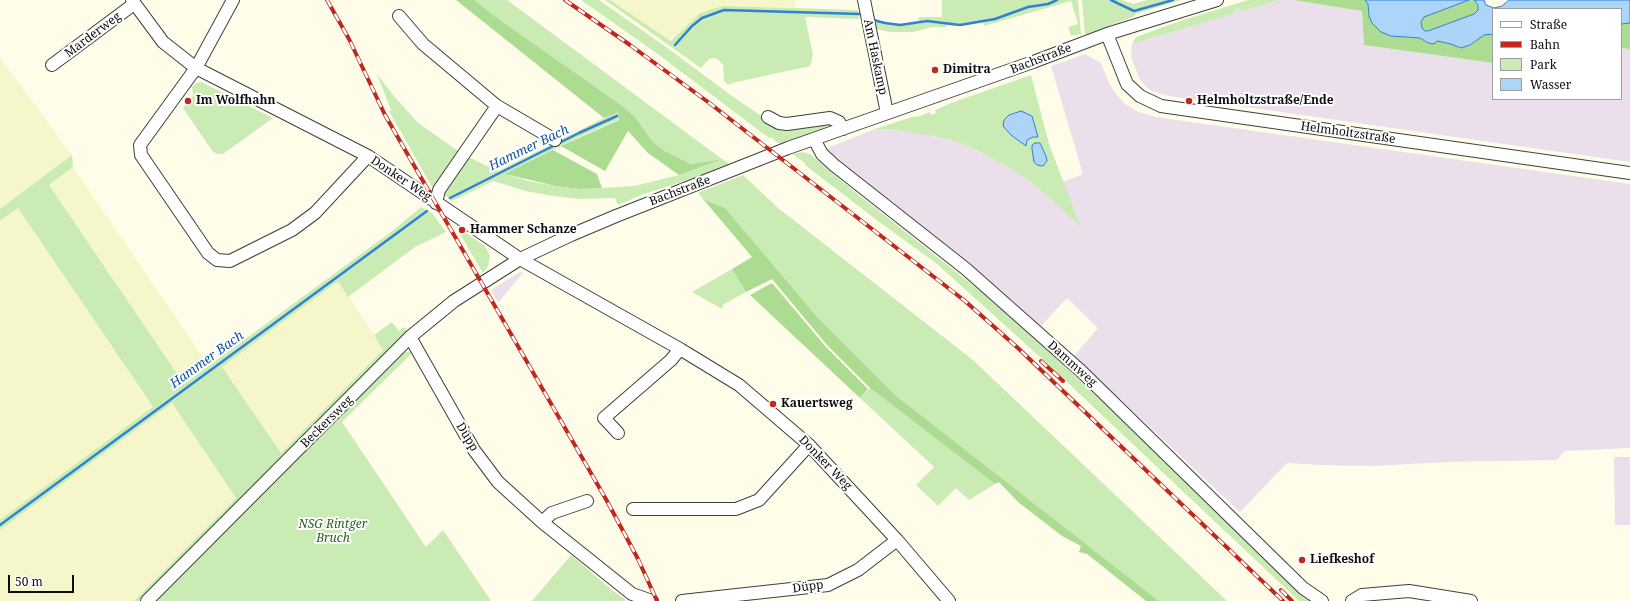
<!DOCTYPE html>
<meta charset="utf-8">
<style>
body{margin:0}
#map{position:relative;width:1630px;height:601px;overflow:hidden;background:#fffdea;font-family:"Noto Serif",serif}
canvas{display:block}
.legend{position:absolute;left:1492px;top:8px;width:130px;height:92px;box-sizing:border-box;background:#fff;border:1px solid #9e9e9e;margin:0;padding:5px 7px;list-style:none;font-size:12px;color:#0c0c0c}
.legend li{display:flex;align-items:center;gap:8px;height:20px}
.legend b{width:20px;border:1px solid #9e9e9e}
.scale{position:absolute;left:8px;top:575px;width:66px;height:18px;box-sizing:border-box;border:2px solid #0c0c0c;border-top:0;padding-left:5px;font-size:12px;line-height:14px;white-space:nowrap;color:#0c0c0c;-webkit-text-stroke:3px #fff;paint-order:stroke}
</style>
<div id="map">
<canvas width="1630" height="601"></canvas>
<ul class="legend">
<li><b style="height:5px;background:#fff"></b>Straße</li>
<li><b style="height:5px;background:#c1271e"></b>Bahn</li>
<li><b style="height:11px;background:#caebb3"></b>Park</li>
<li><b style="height:11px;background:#acd5f9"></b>Wasser</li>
</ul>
<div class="scale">50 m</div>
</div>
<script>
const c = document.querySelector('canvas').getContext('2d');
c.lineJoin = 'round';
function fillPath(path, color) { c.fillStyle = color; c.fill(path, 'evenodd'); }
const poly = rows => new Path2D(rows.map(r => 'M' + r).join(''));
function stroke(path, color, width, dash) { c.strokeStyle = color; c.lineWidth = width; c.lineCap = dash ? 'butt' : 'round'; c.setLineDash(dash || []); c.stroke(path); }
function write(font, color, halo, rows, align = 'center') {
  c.font = font + ' "Noto Serif",serif'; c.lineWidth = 4; c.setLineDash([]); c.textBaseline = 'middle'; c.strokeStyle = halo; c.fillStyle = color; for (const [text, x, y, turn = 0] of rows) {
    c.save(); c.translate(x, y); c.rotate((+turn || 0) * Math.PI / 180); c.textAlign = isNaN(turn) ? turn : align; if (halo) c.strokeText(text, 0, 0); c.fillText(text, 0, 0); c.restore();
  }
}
fillPath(poly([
 [1280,0,1293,0,1362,11,1364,45,1493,63,1493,99,1621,99,1621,48,1630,49,1630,162,1169,96,1152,91,1145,86,1139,78,1131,56,1132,44,1233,14,1236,8,1242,11],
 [1085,54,1101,63,1109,83,1116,94,1125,104,1136,111,1156,117,1630,184,1630,448,1565,451,1557,460,1446,462,1373,466,1321,465,1287,463,1240,512,1074,356,1098,328,1067,298,1041,326,970,263,825,149,875,129,913,132,958,142,996,160,1030,181,1062,209,1080,227,1063,182,1083,174,1051,66],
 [520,272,523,273,498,303,491,290],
 [1614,457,1630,457,1630,525,1615,525]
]), '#ebdfeb');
fillPath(poly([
 [610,0,794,0,796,8,724,6,711,9,699,14,690,22,671,41],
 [0,58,72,155,0,209],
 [73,167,209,366,184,384,49,185],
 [18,208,153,408,0,520,0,221],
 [338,281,384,350,281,453,222,367],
 [172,403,236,498,134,601,0,601,0,530]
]), '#f5f6c9');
fillPath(poly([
 [474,0,507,0,722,159,691,164,665,151,653,142,635,117,504,23],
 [581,0,599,0,666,47,732,96,776,126,826,123,828,127,782,146,771,137,769,138,659,55],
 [605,0,610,0,671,41,699,14,711,9,724,6,858,10,859,19,805,17,813,55,810,66,732,83,728,85,724,81,723,65,719,60,714,58,709,59,701,68],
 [942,0,1078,0,1081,34,1071,36,1068,27,1078,24,1071,1,984,26,983,22,962,26,947,25,946,27,932,27,913,32,889,32,873,28,871,17,885,23,898,24,918,23,919,17,942,17],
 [1082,0,1122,0,1133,4,1147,0,1181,0,1135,14,1135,16,1085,35],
 [1248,0,1280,0,1242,11,1236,8,1233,14,1132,44,1136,37,1177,22],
 [377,74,394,96,418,123,461,153,435,189,431,185,389,111,391,110],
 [1031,75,1049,144,1081,228,1062,209,1030,181,1006,166,978,151,958,142,933,136,895,130,875,129,912,117,920,116,930,112,931,115,936,113,935,110,951,103],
 [1032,116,1037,137,1033,137,1027,140,1026,145,1004,120],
 [201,82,273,118,223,154,218,154,213,152,183,108,193,96,192,87,196,83],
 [618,111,619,119,577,138,506,174,528,181,556,186,580,189,602,188,634,186,679,175,723,159,730,165,708,173,641,195,618,205,615,198,580,199,553,196,526,191,493,181,452,201,441,192,466,156,498,171],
 [803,152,810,154,850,188,988,297,1055,357,1314,601,1299,601,1050,366,937,264,878,221,805,165,806,164,793,154],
 [72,155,73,167,49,185,184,384,391,232,421,207,432,213,446,232,415,247,348,297,338,281,222,367,281,453,383,350,374,335,392,322,399,331,404,327,409,332,140,601,134,601,236,498,172,403,0,530,0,520,153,407,18,208,0,221,0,209],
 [743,175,778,208,973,360,1227,601,1159,601,895,395,818,318,725,208,703,199,698,193],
 [460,229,485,246,490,256,488,266,483,273,459,232],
 [732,269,746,292,724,304,722,309,692,292],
 [405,352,413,352,342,422,426,547,443,530,491,601,155,601],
 [870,388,995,484,969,500,956,488,938,506,916,485,934,467,860,398],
 [571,555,613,591,626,600,625,601,532,601]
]), '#caebb3');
fillPath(poly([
 [456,0,474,0,504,23,622,106,635,117,653,142,665,151,691,164,723,159,679,175,648,153,628,131,605,171,561,146,619,120,618,112,604,118],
 [1293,0,1365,0,1368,4,1369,16,1391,36,1420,38,1428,43,1434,44,1437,41,1451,44,1461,48,1470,45,1484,35,1493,34,1493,63,1364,45,1362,11],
 [1469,0,1474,0,1478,5,1478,10,1474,14,1434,30,1425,31,1422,28,1421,22,1424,17],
 [1630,23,1630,49,1621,48,1621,24],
 [553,150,597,174,602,188,580,189,556,186,505,174],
 [703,199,725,208,818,318,895,395,1159,601,1146,601,1087,554,1079,552,1081,546,1062,536,1018,502,999,482,995,484,870,388,827,345,772,279,746,292,732,269,752,257],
 [772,283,826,347,868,389,860,398,750,295]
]), '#abdc91');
const water = poly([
 [1365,0,1469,0,1424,17,1421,22,1422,28,1425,31,1428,31,1474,14,1478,10,1478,5,1474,0,1484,0,1486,5,1494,8,1502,6,1509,0,1630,0,1630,23,1621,24,1621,9,1493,9,1493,34,1484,35,1470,45,1461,48,1451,44,1437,41,1434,44,1428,43,1420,38,1391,36,1381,32,1372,23,1369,16,1368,4,1365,0],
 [1021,111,1032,116,1038,137,1033,137,1027,140,1026,146,1011,135,1003,126,1004,120,1009,115,1021,111],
 [1035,143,1040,143,1046,156,1047,161,1043,166,1037,165,1034,162,1032,149,1032,145,1035,143]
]);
fillPath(water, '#acd5f9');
stroke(water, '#3082d3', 1);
stroke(poly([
 [1111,0,1134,11,1173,0],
 [873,20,885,23,900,25,927,21,960,25,995,19,1028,7,1048,4,1057,0],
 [675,45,692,26,702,18,724,10,860,14,863,15],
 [450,198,579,133,617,116],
 [0,525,427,211]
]), '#3082d3', 2.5);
const minor = poly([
 [132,0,163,42,196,68,368,156,520,259,680,349,739,385,809,445,897,540,949,601],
 [233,0,196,68,140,145,141,155,208,253,217,260,230,261,292,230,315,213,368,156],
 [864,0,887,113],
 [399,16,423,44,497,106,439,190,436,203],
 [1107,34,1127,84,1140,96,1161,106,1630,173],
 [52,65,134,4],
 [497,106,555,140],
 [768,117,779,123,787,124,830,118,839,122,843,129],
 [814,139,822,154,834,165,966,269,1081,371,1303,588,1322,601],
 [410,337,474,450,498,482,542,522,632,594,652,601],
 [618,433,604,418,671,360,680,349],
 [633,509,736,509,759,500,809,445],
 [542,522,552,513,587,501],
 [147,601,410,337,454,301,520,259,571,235,616,216,788,148,1033,62,1107,34,1217,0],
 [682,601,828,585,858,570,897,540],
 [1352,601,1362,595,1409,591,1471,601]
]);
stroke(minor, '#3f3f3f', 14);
stroke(minor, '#fff', 12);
const rail = poly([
 [327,0,349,39,385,115,607,501,638,559,657,601],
 [565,0,630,45,708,102,965,301,1019,349,1283,601],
 [1041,361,1063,381],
 [1281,590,1292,601]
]);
stroke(rail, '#c1271e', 4);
stroke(rail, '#fff', 2.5, [8]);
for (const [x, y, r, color] of [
 [935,70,4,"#c1271e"],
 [188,101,4,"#c1271e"],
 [1189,101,4,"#c1271e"],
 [462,230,4,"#c1271e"],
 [773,404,4,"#c1271e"],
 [1302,560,4,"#c1271e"]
]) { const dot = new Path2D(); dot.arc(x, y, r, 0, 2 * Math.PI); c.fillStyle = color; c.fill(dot); stroke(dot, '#fff', 1.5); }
write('12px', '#0c0c0c', '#fff', [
 ["Marderweg",93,35,-37],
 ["Am Haskamp",875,57,78],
 ["Bachstraße",1041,59,-21],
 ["Helmholtzstraße",1348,133,8],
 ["Donker Weg",401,179,34],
 ["Bachstraße",680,191,-21],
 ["Dammweg",1072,364,42],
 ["Beckersweg",327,422,-45],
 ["Düpp",467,437,59],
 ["Donker Weg",825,463,46],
 ["Düpp",808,587,-8]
]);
write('bold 12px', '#0c0c0c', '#fff', [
 ["Dimitra",943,70],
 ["Im Wolfhahn",196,101],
 ["Helmholtzstraße/Ende",1197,101],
 ["Hammer Schanze",470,230],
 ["Kauertsweg",781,404],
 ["Liefkeshof",1310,560]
], 'left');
write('italic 12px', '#22661a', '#fff', [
 ["NSG Rintger",333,525],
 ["Bruch",333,539]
]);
write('italic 13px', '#1054a2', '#fff', [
 ["Hammer Bach",529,148,-26],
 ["Hammer Bach",207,360,-36]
]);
</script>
